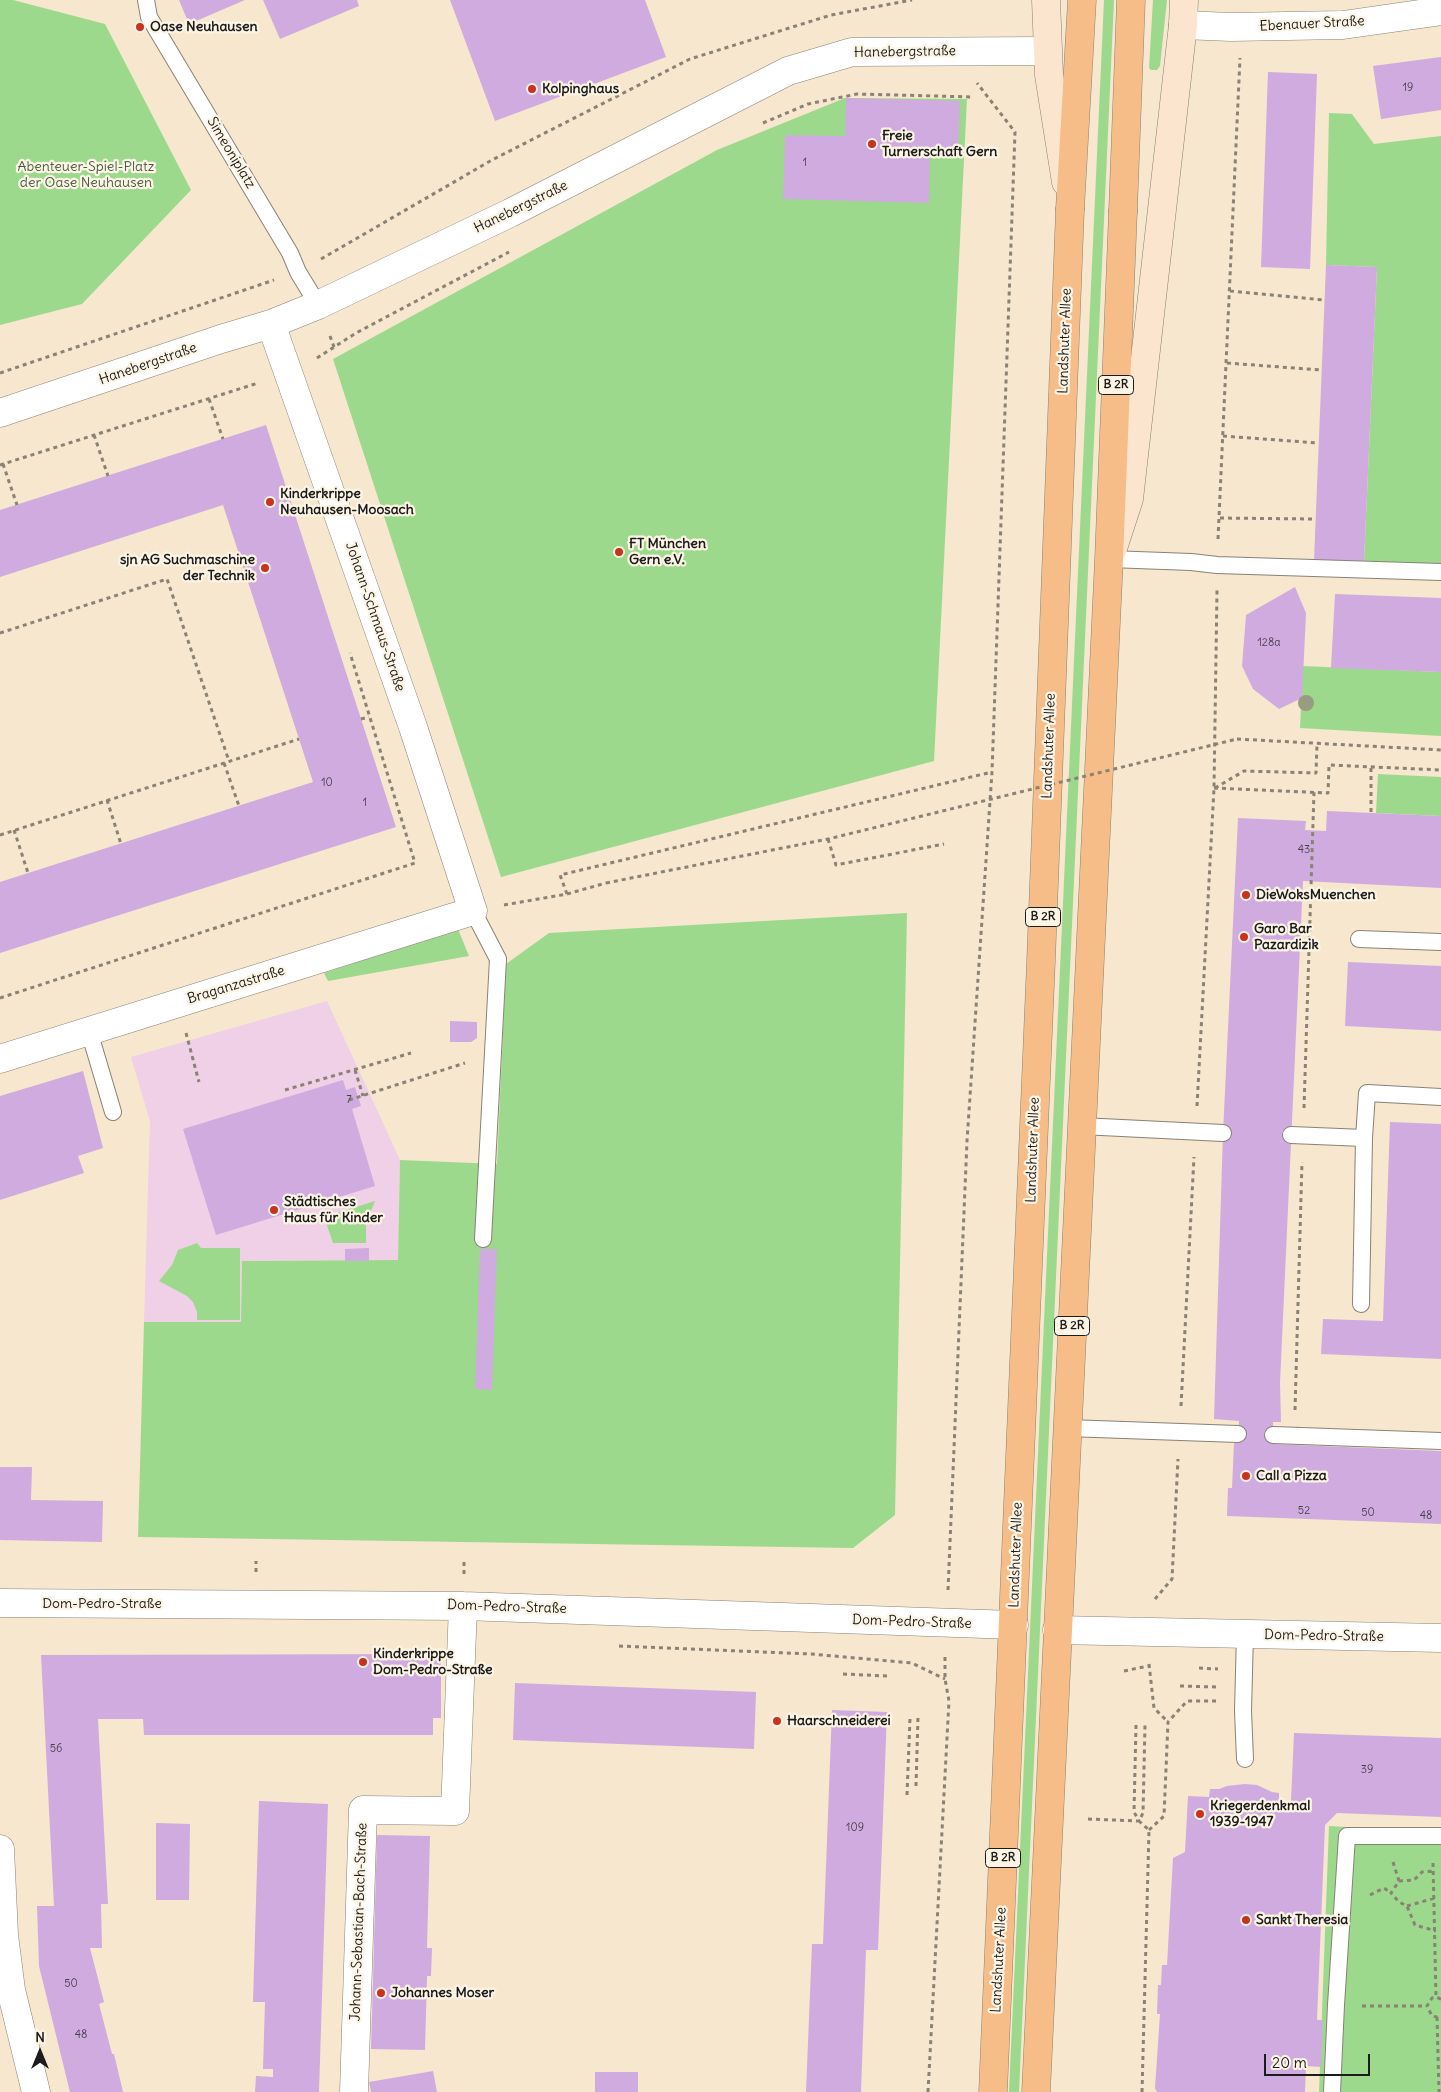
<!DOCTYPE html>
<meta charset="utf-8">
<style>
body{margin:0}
#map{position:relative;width:1441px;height:2092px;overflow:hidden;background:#f6e7ce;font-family:Delius,sans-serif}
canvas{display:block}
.north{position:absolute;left:15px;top:2027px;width:50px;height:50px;-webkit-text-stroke:4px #fcf5e5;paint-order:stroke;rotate:0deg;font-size:14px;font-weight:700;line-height:20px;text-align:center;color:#1c1c1c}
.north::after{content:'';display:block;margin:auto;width:18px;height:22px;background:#1c1c1c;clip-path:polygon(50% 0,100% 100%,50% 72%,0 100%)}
.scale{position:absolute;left:1264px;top:2054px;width:106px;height:22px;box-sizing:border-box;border:2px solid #1c1c1c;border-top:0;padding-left:6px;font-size:15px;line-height:18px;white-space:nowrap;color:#1c1c1c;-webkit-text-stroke:4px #fcf5e5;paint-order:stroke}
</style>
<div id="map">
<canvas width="1441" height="2092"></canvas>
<div class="north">N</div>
<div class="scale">20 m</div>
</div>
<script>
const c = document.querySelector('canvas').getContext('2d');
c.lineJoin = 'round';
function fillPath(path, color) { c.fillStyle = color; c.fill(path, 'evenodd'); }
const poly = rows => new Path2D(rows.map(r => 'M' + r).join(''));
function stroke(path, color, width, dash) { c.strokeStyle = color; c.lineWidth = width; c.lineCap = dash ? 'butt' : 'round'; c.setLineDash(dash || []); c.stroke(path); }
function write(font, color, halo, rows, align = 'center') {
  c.font = font + ' Delius,sans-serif'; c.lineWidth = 4.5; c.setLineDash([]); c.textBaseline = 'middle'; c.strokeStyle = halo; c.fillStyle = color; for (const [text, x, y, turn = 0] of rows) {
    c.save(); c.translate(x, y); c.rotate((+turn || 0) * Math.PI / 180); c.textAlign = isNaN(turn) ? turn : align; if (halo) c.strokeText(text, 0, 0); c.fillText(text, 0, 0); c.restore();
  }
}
fillPath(poly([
 [327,1001,400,1160,398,1260,242,1261,241,1322,144,1322,150,1121,131,1057]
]), '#efd0e6');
fillPath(poly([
 [0,0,13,0,105,24,191,190,82,304,0,325],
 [1104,0,1114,0,1019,2092,1009,2092],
 [1153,0,1167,0,1160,66,1157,70,1151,70,1149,68],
 [845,98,967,99,934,761,501,877,333,359,717,150],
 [1329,113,1352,114,1374,144,1441,136,1441,570,1364,562,1377,267,1326,265],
 [1303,666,1441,672,1441,736,1300,728],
 [1378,774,1441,777,1441,816,1376,813],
 [907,913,895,1515,853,1548,138,1537,144,1322,241,1322,242,1261,398,1260,400,1160,497,1164,506,964,549,933],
 [458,929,469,956,328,981,324,973],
 [375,1201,366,1223,366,1243,333,1243,324,1217],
 [197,1243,201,1248,240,1248,240,1320,197,1320,197,1312,193,1302,187,1296,159,1281,172,1265,178,1250],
 [1329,1826,1441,1832,1441,2092,1319,2092]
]), '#9dd98d');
fillPath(poly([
 [179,0,245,0,189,24],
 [263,0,357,0,359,6,280,39],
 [450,0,645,0,666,57,495,121],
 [1441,57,1441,110,1381,119,1373,66],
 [1268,72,1317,74,1310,269,1261,267],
 [846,98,960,101,958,152,930,152,929,203,783,199,785,135,845,136],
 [1326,265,1377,267,1364,562,1314,560],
 [266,425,396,827,0,953,0,882,313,782,223,505,0,577,0,510],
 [1295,587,1306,613,1302,698,1279,709,1253,689,1242,666,1246,615],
 [1335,594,1441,598,1441,672,1331,668],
 [1327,811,1441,816,1441,888,1303,881,1280,1383,1281,1422,1273,1422,1273,1444,1441,1451,1441,1524,1227,1516,1228,1488,1232,1488,1234,1443,1238,1443,1239,1421,1214,1419,1223,1133,1238,818,1306,821,1305,830,1326,831],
 [1348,962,1441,966,1441,1031,1345,1026],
 [450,1021,477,1022,477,1038,471,1042,450,1042],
 [83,1071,103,1148,78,1156,84,1173,0,1200,0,1096],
 [343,1080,346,1090,355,1087,361,1106,352,1109,375,1186,216,1235,183,1129],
 [1390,1122,1441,1124,1441,1359,1321,1354,1323,1319,1383,1321],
 [369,1248,369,1261,345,1261,345,1249],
 [480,1249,497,1249,492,1390,475,1389],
 [0,1467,32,1467,31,1500,103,1501,102,1542,0,1540],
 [441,1654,441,1718,433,1718,433,1735,144,1735,143,1719,98,1719,108,1904,101,1904,102,1948,90,1948,104,2002,99,2004,112,2054,114,2054,123,2092,70,2092,39,1966,37,1906,54,1906,41,1655],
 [515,1683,756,1692,754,1749,513,1740],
 [832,1710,887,1712,878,1950,866,1950,861,2092,806,2092,812,1944,823,1944],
 [1294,1733,1441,1738,1441,1817,1337,1813,1325,1825,1317,2020,1323,2020,1321,2067,1306,2066,1305,2092,1157,2092,1155,2088,1160,2014,1157,2014,1158,1985,1161,1985,1162,1965,1167,1965,1173,1858,1185,1852,1188,1796,1209,1797,1210,1789,1219,1789,1227,1786,1245,1784,1257,1785,1272,1792,1279,1793,1279,1801,1291,1801],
 [259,1801,328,1804,319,2092,255,2092,256,2076,273,2077,273,2069,263,2069,265,2002,253,2002],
 [156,1823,190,1824,189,1900,156,1900],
 [377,1835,430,1836,427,1948,432,1948,431,1976,427,1976,425,2050,371,2049],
 [433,2071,437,2092,371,2092,369,2082],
 [595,2072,638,2072,638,2092,595,2092]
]), '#d0abdf');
const lane = poly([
 [146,0,149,17,290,253,298,272,318,305],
 [1109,559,1191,562,1217,565,1441,572],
 [473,911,498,959,483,1239],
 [1359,939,1441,942],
 [89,1031,113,1112],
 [1081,1126,1223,1133],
 [1291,1135,1364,1138],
 [1361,1304,1364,1138,1367,1093,1441,1097],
 [1067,1428,1238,1434],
 [1273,1435,1441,1441],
 [1245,1634,1243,1711,1245,1759],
 [1332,2092,1336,2005,1347,1836,1441,1836]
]);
const street = poly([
 [1183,25,1231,27,1343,25,1441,11],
 [0,413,221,339,271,324,318,305,510,213,788,71,852,52,1047,51],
 [0,1059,473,911,413,727,271,324],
 [0,1603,463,1606,1014,1625],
 [1057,1630,1441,1638],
 [0,1849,4,1935,11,1990,36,2092],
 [354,2092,363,1810,455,1811,463,1606]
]);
const secondary = poly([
 [1046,0,1049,75,1066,182],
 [1113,548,1129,499,1183,25,1184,0]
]);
const primary = poly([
 [993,2092,1041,961,1070,209],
 [1036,2092,1109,559,1123,211]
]);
const highway = poly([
 [1070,209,1082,0],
 [1123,211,1131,0]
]);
stroke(lane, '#898275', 18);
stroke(street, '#898275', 29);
stroke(secondary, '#898275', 29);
stroke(primary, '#898275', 29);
stroke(highway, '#898275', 29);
stroke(poly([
 [763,123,808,104,857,94,974,97],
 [321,259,492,160,690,59,831,15,912,0],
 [1230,291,1324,300],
 [330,336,334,347],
 [317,358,356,333,509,252],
 [1227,363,1321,370],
 [0,373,274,280],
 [209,399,223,439],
 [94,435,108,476],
 [1223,436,1318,443],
 [3,464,17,505],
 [0,465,258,383],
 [1220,518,1315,519],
 [1218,539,1240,58],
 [0,633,167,579,229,761],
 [361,719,369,717],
 [1237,739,1441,750],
 [224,763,239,806],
 [1214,788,1328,793,1329,765,1441,770],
 [1215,788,1244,771,1316,773,1317,744],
 [107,800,121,844],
 [1371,812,1371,766],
 [14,830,28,873],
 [0,835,299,739],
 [828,839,836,865,944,844],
 [567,894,560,875,992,772],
 [504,905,567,894,606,883],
 [0,998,415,863,350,653],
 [186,1033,199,1082],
 [355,1070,363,1096],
 [285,1090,411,1053],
 [349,1100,465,1063],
 [1197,1106,1214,788,1217,590],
 [1304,1108,1314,792],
 [1181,1406,1194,1157],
 [1295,1410,1302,1162],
 [256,1572,256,1561],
 [464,1574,464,1562],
 [948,1590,967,1141,992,772,1015,132,977,83],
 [1155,1599,1172,1579,1178,1459],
 [619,1646,811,1654,912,1663,945,1679],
 [1149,1664,1154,1708,1168,1722],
 [1199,1668,1218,1669],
 [1124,1671,1148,1666],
 [843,1674,887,1676],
 [1180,1686,1217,1687],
 [1136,1725,1134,1812,1139,1821],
 [916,1786,918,1717],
 [907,1795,910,1718],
 [1088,1819,1139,1821],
 [1149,1830,1164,1816,1168,1722,1187,1701,1216,1701],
 [1393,1862,1399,1881,1391,1893,1399,1902,1407,1906,1415,1925,1436,1931],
 [1433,1863,1436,1997],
 [1399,1881,1414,1880,1422,1872,1434,1871],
 [1370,1895,1384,1888,1391,1893],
 [1407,1906,1435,1898],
 [1441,1999,1436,1997,1432,1998,1427,2006,1432,2016,1437,2017,1441,2015],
 [1362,2006,1427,2006],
 [1437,2017,1439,2092],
 [928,2092,949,1701,945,1679,945,1656],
 [1142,2092,1149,1830,1139,1821,1143,1813,1145,1725]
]), '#898275', 3, [4, 4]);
stroke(lane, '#fff', 16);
stroke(street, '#fff', 28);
stroke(secondary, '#fce5cf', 28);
stroke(primary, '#f7bd88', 28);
stroke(highway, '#f7bd88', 28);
stroke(poly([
 [606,883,828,839,1237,739]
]), '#898275', 3, [4, 4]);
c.fillStyle = '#979c82';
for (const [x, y] of [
 [1306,703]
]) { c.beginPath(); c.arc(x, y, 8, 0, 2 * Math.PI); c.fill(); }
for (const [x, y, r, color] of [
 [140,27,5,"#c8321e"],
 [532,89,5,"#c8321e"],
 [872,144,5,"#c8321e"],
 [270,502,5,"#c8321e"],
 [619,552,5,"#c8321e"],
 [265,568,5,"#c8321e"],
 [1246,895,5,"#c8321e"],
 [1244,937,5,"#c8321e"],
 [274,1210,5,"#c8321e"],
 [1246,1476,5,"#c8321e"],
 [363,1662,5,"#c8321e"],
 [777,1721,5,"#c8321e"],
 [1200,1814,5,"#c8321e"],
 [1246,1920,5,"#c8321e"],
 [381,1993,5,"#c8321e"]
]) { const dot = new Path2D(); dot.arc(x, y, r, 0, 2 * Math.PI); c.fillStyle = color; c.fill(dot); stroke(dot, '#fcf5e5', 2); }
write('11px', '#49404d', null, [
 ["19",1408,88],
 ["1",805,163],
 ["128a",1269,643],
 ["10",327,783],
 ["1",365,803],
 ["43",1304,850],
 ["7",349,1100],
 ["52",1304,1511],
 ["50",1368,1513],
 ["48",1426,1516],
 ["56",56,1749],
 ["39",1367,1770],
 ["109",855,1828],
 ["50",71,1984],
 ["48",81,2035]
]);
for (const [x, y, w] of [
 [1116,385,35],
 [1043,917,35],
 [1072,1326,35],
 [1003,1858,35]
]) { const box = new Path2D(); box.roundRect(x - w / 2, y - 9.5, w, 19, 4); c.fillStyle = '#fcf5e5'; c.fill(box); stroke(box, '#1c1c1c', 1); }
write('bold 12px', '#1c1c1c', null, [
 ["B 2R",1116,385],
 ["B 2R",1043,917],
 ["B 2R",1072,1326],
 ["B 2R",1003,1858]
]);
write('14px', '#1c1c1c', '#fcf5e5', [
 ["Ebenauer Straße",1312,24,-3],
 ["Hanebergstraße",905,52,-1],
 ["Simeoniplatz",231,153,59],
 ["Hanebergstraße",521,207,-26],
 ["Landshuter Allee",1065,341,-88],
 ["Hanebergstraße",148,364,-19],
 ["Johann-Schmaus-Straße",375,617,71],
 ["Landshuter Allee",1049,746,-88],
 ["Braganzastraße",236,985,-17],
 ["Landshuter Allee",1033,1150,-88],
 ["Landshuter Allee",1016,1555,-88],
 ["Dom-Pedro-Straße",102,1604],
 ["Dom-Pedro-Straße",507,1607,2],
 ["Dom-Pedro-Straße",912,1622,2],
 ["Dom-Pedro-Straße",1324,1636,1],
 ["Johann-Sebastian-Bach-Straße",359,1922,-88],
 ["Landshuter Allee",999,1960,-87]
]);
write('bold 14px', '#1c1c1c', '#fcf5e5', [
 ["Oase Neuhausen",150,27],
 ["Kolpinghaus",542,89],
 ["Freie",882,136],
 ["Turnerschaft Gern",882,152],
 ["Kinderkrippe",280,494],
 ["Neuhausen-Moosach",280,510],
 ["FT München",629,544],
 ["Gern e.V.",629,560],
 ["sjn AG Suchmaschine",255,560,"right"],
 ["der Technik",255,576,"right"],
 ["DieWoksMuenchen",1256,895],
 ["Garo Bar",1254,929],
 ["Pazardizik",1254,945],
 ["Städtisches",284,1202],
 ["Haus für Kinder",284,1218],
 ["Call a Pizza",1256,1476],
 ["Kinderkrippe",373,1654],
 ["Dom-Pedro-Straße",373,1670],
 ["Haarschneiderei",787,1721],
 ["Kriegerdenkmal",1210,1806],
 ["1939-1947",1210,1822],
 ["Sankt Theresia",1256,1920],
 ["Johannes Moser",391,1993]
], 'left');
write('14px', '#495e44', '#fcf5e5', [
 ["Abenteuer-Spiel-Platz",86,167],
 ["der Oase Neuhausen",86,183]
]);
</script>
